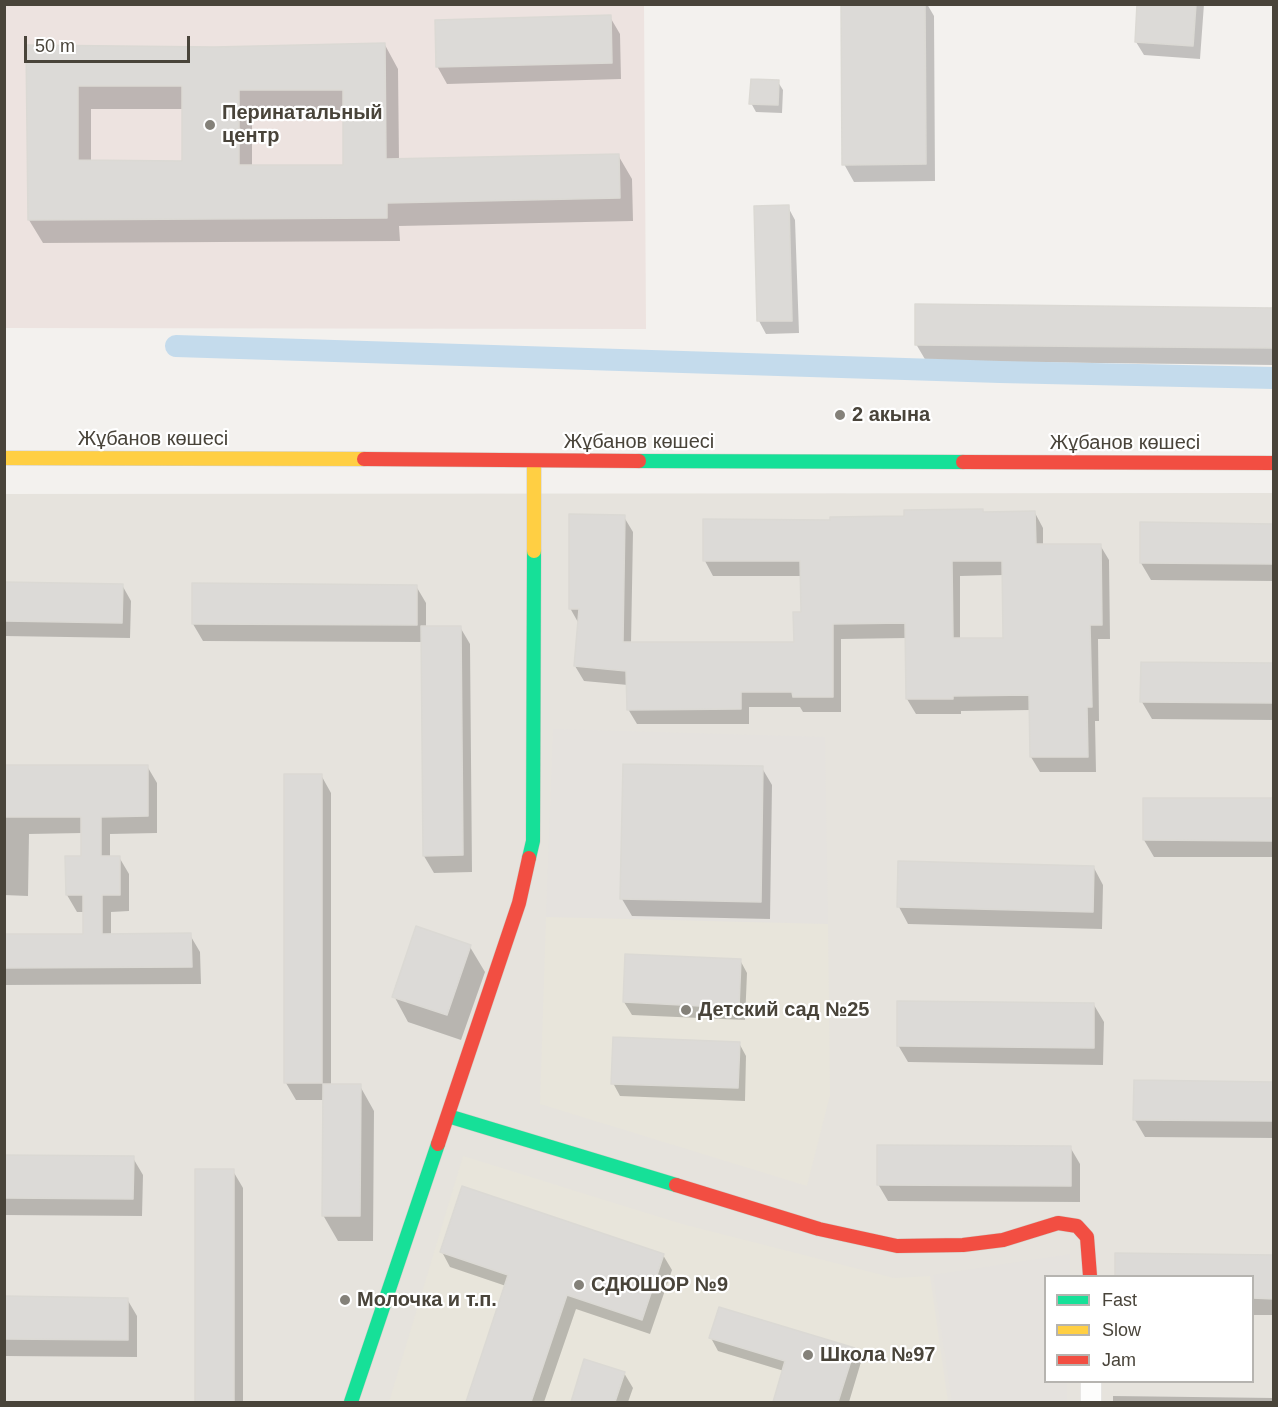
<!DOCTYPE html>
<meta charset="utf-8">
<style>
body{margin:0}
#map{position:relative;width:1278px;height:1407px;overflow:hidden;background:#f3f1ee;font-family:Helvetica,sans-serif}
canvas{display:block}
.frame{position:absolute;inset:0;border:6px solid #49443a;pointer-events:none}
.legend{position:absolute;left:1044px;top:1275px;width:210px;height:108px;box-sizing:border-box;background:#fff;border:2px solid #b6b4b0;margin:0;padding:8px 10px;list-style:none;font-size:18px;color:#49443a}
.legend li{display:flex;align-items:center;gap:12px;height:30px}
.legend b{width:30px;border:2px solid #b6b4b0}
.scale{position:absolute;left:24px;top:36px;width:166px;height:27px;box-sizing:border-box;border:3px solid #49443a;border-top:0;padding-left:8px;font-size:18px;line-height:21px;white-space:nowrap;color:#49443a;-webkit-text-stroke:4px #fff;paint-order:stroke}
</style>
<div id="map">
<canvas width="1278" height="1407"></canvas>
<div class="frame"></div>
<ul class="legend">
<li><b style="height:8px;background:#16e098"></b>Fast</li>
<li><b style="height:8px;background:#ffcf43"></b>Slow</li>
<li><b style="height:8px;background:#f24e42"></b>Jam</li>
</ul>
<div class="scale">50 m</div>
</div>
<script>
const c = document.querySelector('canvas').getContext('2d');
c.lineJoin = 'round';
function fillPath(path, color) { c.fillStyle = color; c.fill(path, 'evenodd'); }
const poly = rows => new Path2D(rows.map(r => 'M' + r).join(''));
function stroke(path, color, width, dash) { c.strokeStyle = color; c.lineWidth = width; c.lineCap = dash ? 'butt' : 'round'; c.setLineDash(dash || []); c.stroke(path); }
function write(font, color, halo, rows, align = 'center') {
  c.font = font + ' Helvetica,sans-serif'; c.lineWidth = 4.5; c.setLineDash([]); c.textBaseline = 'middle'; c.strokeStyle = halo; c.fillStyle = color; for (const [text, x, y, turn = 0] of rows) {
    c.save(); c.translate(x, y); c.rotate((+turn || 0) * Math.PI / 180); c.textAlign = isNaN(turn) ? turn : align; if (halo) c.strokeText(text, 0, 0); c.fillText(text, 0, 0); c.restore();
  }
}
fillPath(poly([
 [1273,493,1273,1402,5,1402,4,494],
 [1046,1276,1252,1276,1252,1382,1046,1382]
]), '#e6e3dd');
fillPath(poly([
 [553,729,825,737,828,924,546,917],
 [1070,1254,1070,1276,1046,1276,1046,1382,1067,1382,1067,1402,952,1402,933,1275]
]), '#e5e2de');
fillPath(poly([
 [546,917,828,924,830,1095,807,1186,540,1104],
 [463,1156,682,1224,894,1278,930,1276,948,1402,389,1402]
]), '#e8e5db');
fillPath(poly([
 [5,5,644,5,646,329,5,328]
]), '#ede3e0');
fillPath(poly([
 [843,4,927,4,934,16,935,181,854,182,844,164],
 [1139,4,1204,4,1200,59,1144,55,1136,42],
 [610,17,620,34,621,79,447,84,437,66],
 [385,45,398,69,399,160,618,155,632,179,633,221,399,226,400,241,43,243,29,220,28,47,214,48],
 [91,109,183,109,183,162,91,162],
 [344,113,344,166,252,166,252,114],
 [778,82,783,90,782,113,756,112,751,103],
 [788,207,795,220,799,333,766,334,759,321],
 [1274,309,1274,365,926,361,916,344],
 [1035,513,1043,528,1043,546,1100,545,1109,560,1110,639,1098,639,1099,721,1095,721,1096,772,1040,772,1031,757,1031,710,961,711,961,714,916,714,907,699,907,638,841,639,841,712,803,712,800,707,749,707,749,724,637,724,628,709,628,685,584,681,575,666,579,624,570,608,624,517,633,532,631,644,795,644,802,613,801,576,713,576,705,561,832,521],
 [1004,575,1005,639,960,640,960,576],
 [1274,525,1274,581,1151,580,1141,563],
 [4,584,122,585,131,601,130,638,4,636],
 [416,586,426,603,426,627,460,627,470,644,472,872,434,873,424,856,423,642,203,641,193,624],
 [1274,665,1274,720,1152,719,1142,702],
 [147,766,157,783,157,833,110,834,110,857,119,857,129,874,129,911,111,912,111,935,190,935,200,952,201,984,4,985,4,936,84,935,84,912,77,912,67,895,82,858,82,833,29,834,28,896,4,895,4,767],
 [762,768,772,785,770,919,632,916,622,899],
 [321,775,331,793,331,1086,360,1086,374,1111,373,1241,338,1241,323,1215,324,1100,296,1100,286,1083],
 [1144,799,1274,799,1274,857,1154,857,1144,840],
 [1094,868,1103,885,1102,929,908,924,899,907],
 [470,947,485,972,461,1040,408,1022,394,996],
 [626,956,740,960,747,973,745,1020,632,1015,624,1002],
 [1094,1005,1104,1022,1103,1065,908,1062,898,1045],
 [739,1043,746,1056,745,1101,620,1096,613,1083],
 [1274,1083,1274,1138,1145,1137,1135,1120],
 [1070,1147,1080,1164,1080,1202,888,1201,878,1184],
 [4,1157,133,1158,143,1175,142,1216,4,1215],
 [196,1171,233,1171,243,1188,243,1402,196,1402],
 [442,1252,663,1255,672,1270,650,1334,576,1309,544,1402,467,1402,506,1286,450,1267],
 [1117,1255,1274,1256,1274,1315,1252,1315,1252,1276,1117,1276],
 [4,1298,127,1299,137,1316,137,1357,4,1356],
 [711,1338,854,1349,861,1362,849,1402,775,1402,784,1371,718,1351],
 [585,1361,624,1373,633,1388,628,1402,572,1402],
 [1113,1396,1274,1398,1274,1402,1113,1402]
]), '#0003');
stroke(poly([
 [176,346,1000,372,1274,378]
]), '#c4dbec', 22);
const building = poly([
 [841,4,925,4,926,164,842,165,841,4],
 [1137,4,1196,4,1193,46,1135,42,1137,4],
 [611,15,612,63,436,67,435,20,611,15],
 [385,43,386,159,619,154,620,198,387,203,387,218,28,220,26,45,214,47,385,43],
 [78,86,182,86,182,161,78,160,78,86],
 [239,90,343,90,343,165,239,165,239,90],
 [751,79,779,80,778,105,749,104,751,79],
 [789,205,792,321,757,321,754,206,789,205],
 [915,304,1274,308,1274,348,915,345,915,304],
 [983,509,983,512,1035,511,1036,544,1101,544,1102,625,1090,625,1092,707,1087,707,1088,757,1030,757,1029,695,953,696,953,699,906,699,905,623,833,624,833,697,793,697,792,692,741,692,741,709,627,710,626,671,574,666,579,609,569,609,569,514,625,515,623,642,794,642,793,612,801,612,800,561,703,561,703,519,830,520,830,517,904,516,904,510,983,509],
 [952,561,1002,561,1003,638,953,638,952,561],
 [1140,522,1274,524,1274,564,1140,563,1140,522],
 [4,582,123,584,122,623,4,621,4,582],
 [192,583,417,585,417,625,192,624,192,583],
 [421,626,461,626,463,855,423,856,421,626],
 [1141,662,1274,663,1274,703,1140,702,1141,662],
 [623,764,763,766,761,902,620,899,623,764],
 [4,765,148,765,148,816,101,817,101,856,120,856,120,895,102,895,102,934,191,933,192,967,4,968,4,934,83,934,83,895,66,895,65,856,81,856,81,817,4,817,4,765],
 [284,774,322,774,322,1083,284,1083,284,774],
 [1143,798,1274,798,1274,841,1143,840,1143,798],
 [898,861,1094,866,1093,912,897,907,898,861],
 [416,926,471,945,447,1015,392,997,416,926],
 [625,954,741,959,739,1008,623,1002,625,954],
 [897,1001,1094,1003,1094,1048,897,1046,897,1001],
 [613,1037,740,1042,738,1088,611,1084,613,1037],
 [1134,1080,1274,1082,1274,1121,1133,1120,1134,1080],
 [323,1084,361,1084,360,1216,322,1216,323,1084],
 [877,1145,1071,1146,1071,1186,877,1185,877,1145],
 [4,1155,134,1156,133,1199,4,1198,4,1155],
 [195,1169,234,1169,234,1402,195,1402,195,1169],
 [462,1186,664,1254,642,1320,567,1295,531,1402,466,1402,508,1275,440,1252,462,1186],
 [1115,1253,1274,1255,1274,1299,1252,1298,1252,1276,1115,1276,1115,1253],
 [4,1296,128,1298,128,1340,4,1339,4,1296],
 [719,1307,855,1348,838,1402,773,1402,785,1361,709,1338,719,1307],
 [584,1359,625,1372,615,1402,571,1402,584,1359]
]);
fillPath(building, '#dcdad7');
stroke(building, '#dbd9d4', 1.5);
const street = poly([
 [1091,1382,1091,1402]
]);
const fast = poly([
 [639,461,963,462],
 [529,858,533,841,534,551],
 [448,1116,676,1185],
 [351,1402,438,1144]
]);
const slow = poly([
 [4,458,364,459],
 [534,551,534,461]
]);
const jam = poly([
 [364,459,639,461],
 [963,462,1274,463],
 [438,1144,519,903,529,858],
 [676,1185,819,1229,897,1246,963,1245,1003,1240,1058,1223,1077,1226,1087,1237,1090,1276]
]);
stroke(street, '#d1cfcc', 22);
stroke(fast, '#d2cec6', 15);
stroke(slow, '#d2cec6', 15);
stroke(jam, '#d2cec6', 15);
stroke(street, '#fdfdfc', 21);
stroke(fast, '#16e098', 14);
stroke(slow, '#ffcf43', 14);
stroke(jam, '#f24e42', 14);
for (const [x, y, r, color] of [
 [210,125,6,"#848179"],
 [840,415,6,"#848179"],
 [686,1010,6,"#848179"],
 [579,1285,6,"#848179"],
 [345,1300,6,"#848179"],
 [808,1355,6,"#848179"]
]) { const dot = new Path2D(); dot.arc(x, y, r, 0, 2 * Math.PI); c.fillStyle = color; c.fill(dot); stroke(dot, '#fff', 2); }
write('bold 20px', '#49443a', '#fff', [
 ["Перинатальный",222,113],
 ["центр",222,136],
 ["2 акына",852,415],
 ["Детский сад №25",698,1010],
 ["СДЮШОР №9",591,1285],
 ["Молочка и т.п.",357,1300],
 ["Школа №97",820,1355]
], 'left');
write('20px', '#49443a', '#fff', [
 ["Жұбанов көшесі",153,439],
 ["Жұбанов көшесі",639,442],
 ["Жұбанов көшесі",1125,443]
]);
</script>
